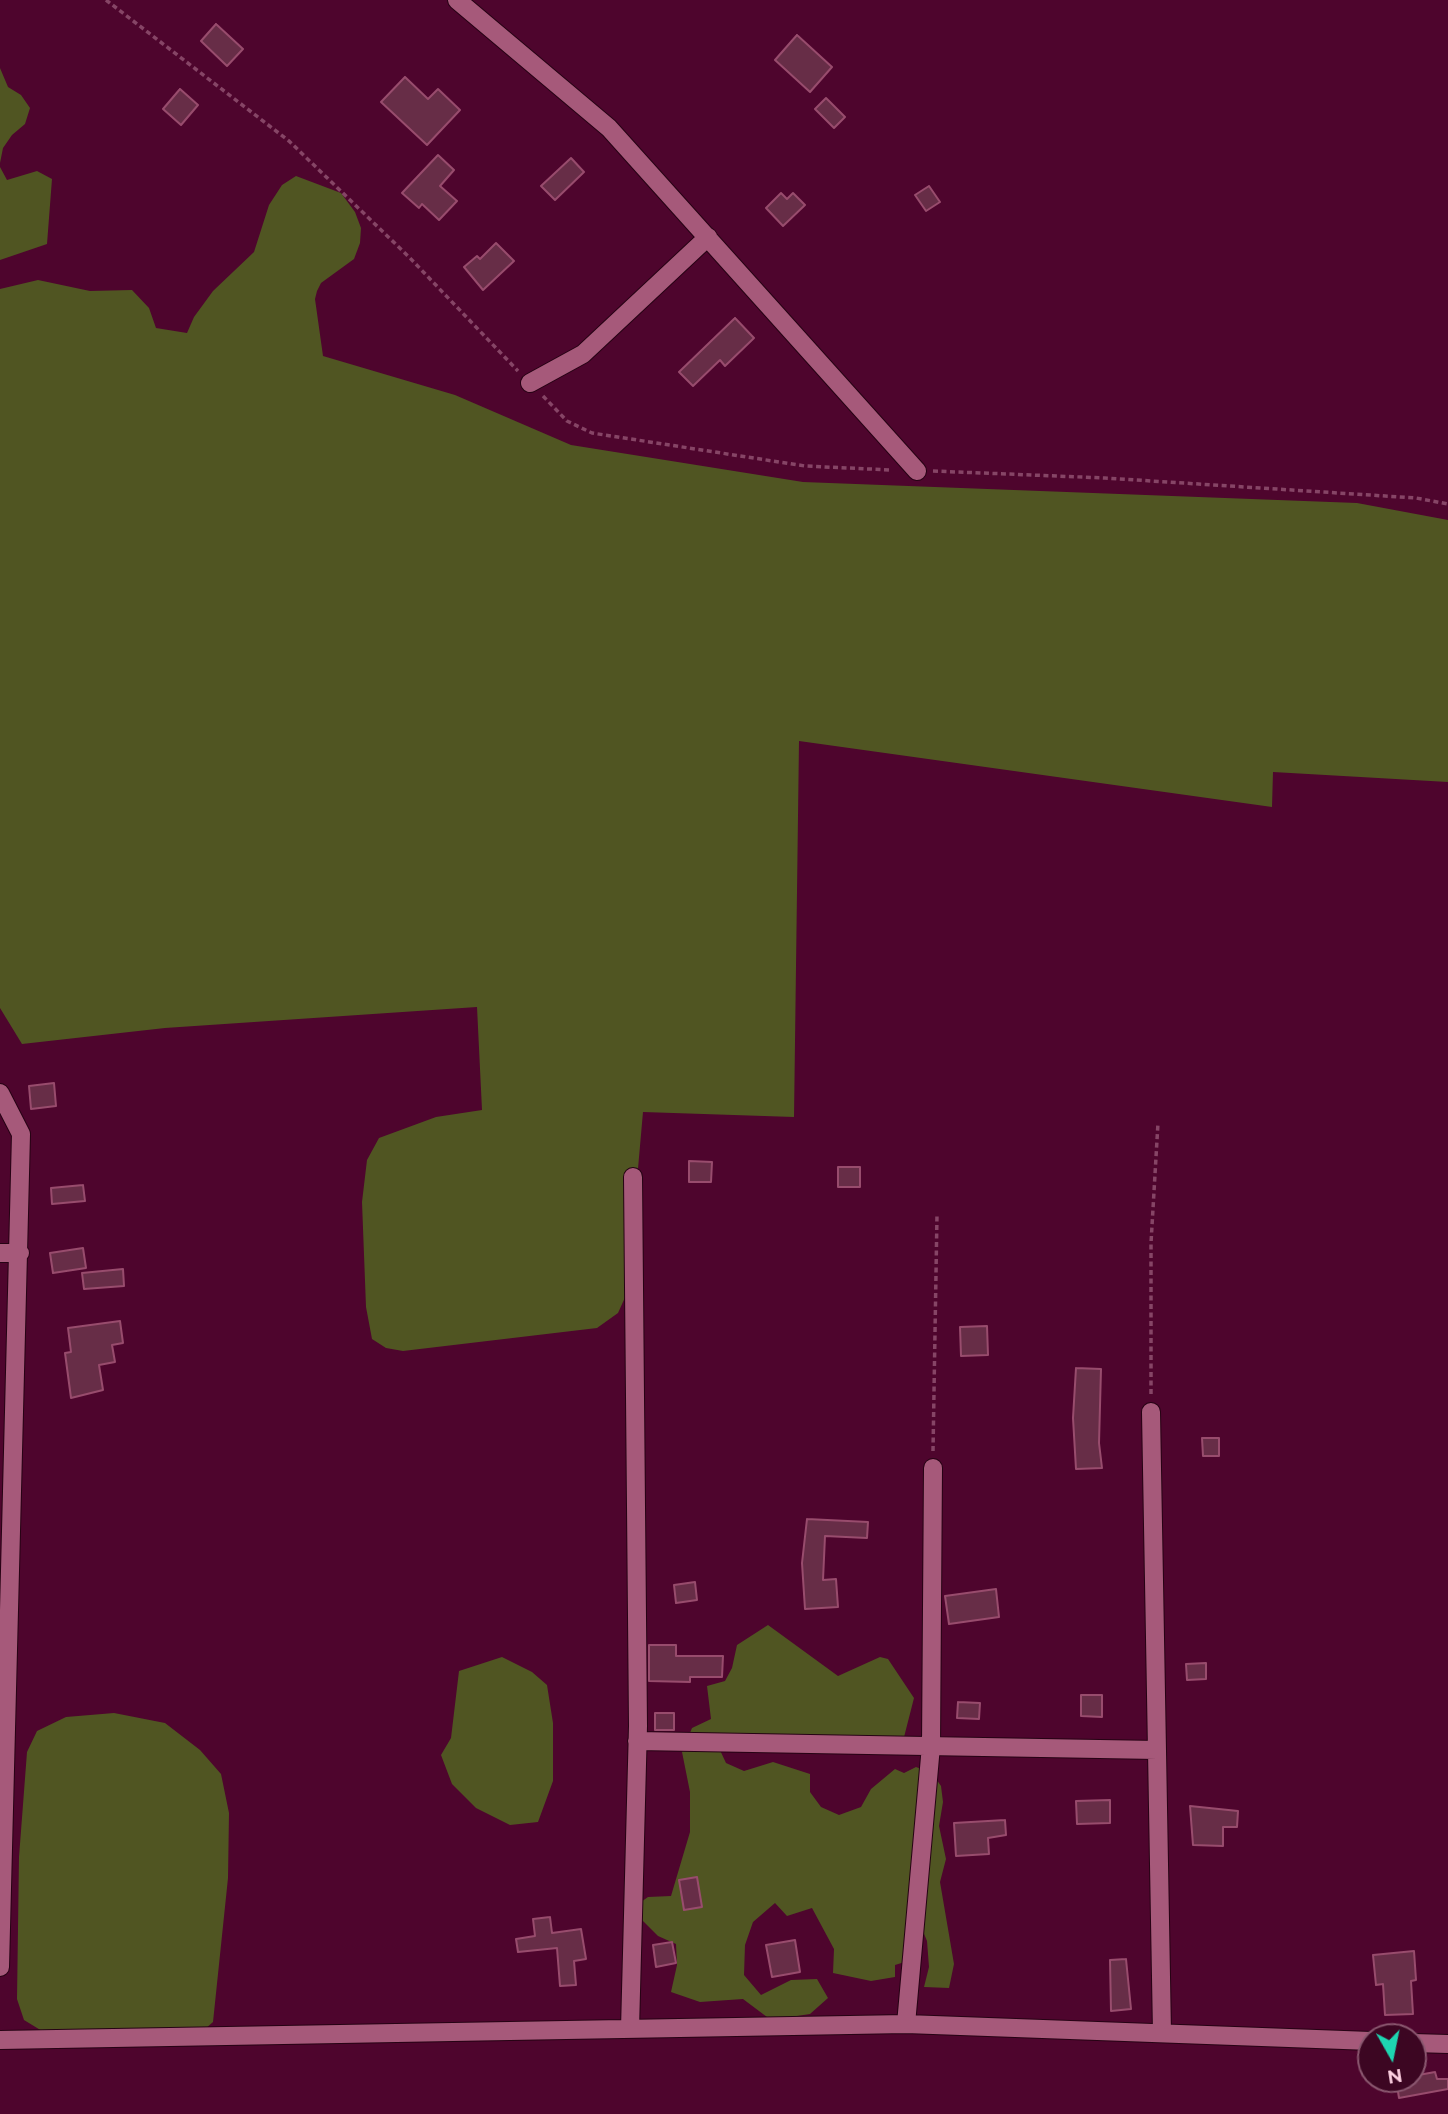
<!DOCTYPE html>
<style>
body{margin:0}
#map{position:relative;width:1448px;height:2114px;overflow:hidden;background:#4e052d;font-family:Raleway,sans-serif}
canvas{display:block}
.north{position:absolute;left:1357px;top:2023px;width:70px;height:70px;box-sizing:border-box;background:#3c0622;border:2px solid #8a576f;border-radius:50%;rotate:171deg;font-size:19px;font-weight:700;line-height:28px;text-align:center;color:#fed1e2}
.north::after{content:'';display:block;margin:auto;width:24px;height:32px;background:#1ed5b1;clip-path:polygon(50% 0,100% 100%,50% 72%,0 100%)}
</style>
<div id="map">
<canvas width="1448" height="2114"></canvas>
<div class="north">N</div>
</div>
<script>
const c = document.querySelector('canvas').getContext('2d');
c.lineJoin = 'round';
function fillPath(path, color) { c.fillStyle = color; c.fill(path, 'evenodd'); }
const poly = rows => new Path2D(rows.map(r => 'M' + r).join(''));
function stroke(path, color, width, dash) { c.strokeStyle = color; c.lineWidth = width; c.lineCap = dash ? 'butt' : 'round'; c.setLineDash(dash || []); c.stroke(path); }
fillPath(poly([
 [0,68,8,87,21,95,30,108,25,124,12,135,3,148,0,163],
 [0,167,7,180,37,171,52,179,47,244,0,260],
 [296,176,341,193,355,212,361,228,360,243,354,259,321,283,317,291,315,299,323,356,455,395,571,445,803,482,1357,503,1448,520,1448,782,1273,772,1272,807,799,741,794,1117,643,1112,627,1293,618,1313,597,1328,403,1351,386,1348,372,1339,366,1307,362,1202,367,1160,379,1138,436,1117,482,1110,477,1007,165,1028,22,1044,0,1008,0,289,38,280,90,291,132,290,149,308,156,328,187,333,194,317,213,291,254,252,269,205,282,185],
 [768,1625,838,1676,880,1657,888,1659,914,1698,902,1745,719,1748,726,1763,744,1771,773,1762,810,1774,810,1792,821,1807,839,1815,861,1807,871,1789,895,1769,904,1773,916,1767,932,1773,941,1786,943,1802,939,1826,946,1859,940,1882,954,1964,949,1988,924,1987,929,1967,927,1941,922,1929,908,1961,895,1965,895,1977,871,1981,833,1973,834,1949,812,1908,787,1916,775,1903,753,1922,745,1945,744,1975,761,1995,791,1980,817,1979,828,1998,810,2014,771,2020,743,1999,700,2002,671,1992,677,1965,676,1944,658,1936,631,1909,648,1897,671,1896,690,1832,690,1792,682,1752,692,1728,711,1719,707,1686,725,1681,732,1668,737,1645],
 [502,1657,532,1672,547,1685,553,1723,553,1781,538,1822,510,1825,476,1808,452,1784,441,1755,451,1738,459,1671],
 [114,1713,165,1723,200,1750,221,1774,229,1813,228,1878,213,2022,205,2029,42,2031,24,2020,17,1999,19,1857,27,1752,37,1731,66,1717]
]), '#505522');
const building = poly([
 [216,24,243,49,227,66,201,41,216,24],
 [797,35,832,67,810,92,775,60,797,35],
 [405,77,428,99,438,89,460,110,427,145,381,102,405,77],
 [180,89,198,105,181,125,163,109,180,89],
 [826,98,845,117,834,128,815,109,826,98],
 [438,155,454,170,440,186,457,201,439,220,422,204,419,208,402,193,438,155],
 [571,158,584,172,555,200,541,186,571,158],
 [929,186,940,202,926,211,915,195,929,186],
 [781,193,787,199,793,193,805,205,783,226,766,208,781,193],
 [496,243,514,261,483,290,464,267,477,256,480,259,496,243],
 [735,318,754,338,725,366,720,360,693,386,679,372,735,318],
 [54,1083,56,1106,31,1109,29,1086,54,1083],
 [689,1161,712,1162,711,1182,689,1182,689,1161],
 [838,1167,860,1167,860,1187,838,1187,838,1167],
 [83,1185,85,1201,52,1204,51,1188,83,1185],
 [83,1248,86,1268,53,1273,50,1253,83,1248],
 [123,1269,124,1286,84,1289,82,1273,123,1269],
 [120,1321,123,1343,112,1345,115,1362,99,1365,103,1390,71,1398,65,1353,71,1352,68,1328,120,1321],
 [987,1326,988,1355,961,1356,960,1327,987,1326],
 [1076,1368,1101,1369,1099,1443,1102,1468,1076,1469,1073,1418,1076,1368],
 [1202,1438,1219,1438,1219,1456,1203,1456,1202,1438],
 [807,1519,868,1522,867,1538,825,1536,823,1580,836,1579,838,1607,805,1609,802,1563,807,1519],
 [695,1582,697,1600,676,1603,674,1585,695,1582],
 [996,1589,999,1617,949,1624,945,1596,996,1589],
 [649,1645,676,1645,676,1656,723,1656,722,1677,690,1677,690,1682,649,1681,649,1645],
 [1206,1663,1206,1679,1187,1680,1186,1664,1206,1663],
 [1081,1695,1102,1695,1102,1717,1081,1716,1081,1695],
 [958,1702,980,1703,979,1719,957,1718,958,1702],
 [655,1713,674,1713,674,1730,655,1730,655,1713],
 [1110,1800,1110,1823,1077,1824,1076,1801,1110,1800],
 [1190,1806,1238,1811,1237,1827,1223,1827,1223,1846,1193,1845,1190,1806],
 [1005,1820,1006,1835,988,1838,989,1854,956,1856,954,1823,1005,1820],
 [697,1877,702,1907,684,1910,679,1880,697,1877],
 [550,1917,552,1933,581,1929,586,1959,574,1961,576,1985,560,1986,557,1948,518,1952,516,1939,535,1936,533,1919,550,1917],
 [795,1940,800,1972,772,1977,766,1945,795,1940],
 [672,1942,676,1963,656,1967,653,1945,672,1942],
 [1414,1951,1416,1980,1411,1981,1413,2014,1385,2015,1383,1984,1376,1985,1373,1955,1414,1951],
 [1126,1959,1131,2009,1111,2011,1110,1960,1126,1959],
 [1435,2072,1437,2079,1448,2079,1448,2089,1399,2098,1396,2079,1413,2079,1413,2076,1435,2072]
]);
fillPath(building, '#672d47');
stroke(building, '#984c6d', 2);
const minor = poly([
 [457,0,609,128,917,471],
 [530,383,583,354,708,237],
 [0,1093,21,1134,0,1967],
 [0,1253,20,1253],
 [1151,1412,1162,2033],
 [637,1741,1157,1750],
 [906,2024,931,1746,933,1468],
 [630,2029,638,1726,633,1177],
 [0,2040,906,2024,1371,2041],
 [1413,2043,1448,2044]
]);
stroke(minor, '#260314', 20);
stroke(poly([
 [106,0,289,141,409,257,518,371],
 [543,396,567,421,592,433,805,466,891,470],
 [933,471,1105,478,1416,498,1448,504],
 [1151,1394,1151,1243,1158,1123],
 [933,1451,937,1215]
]), '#864566', 3.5, [5, 3.5]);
stroke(minor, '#a6597a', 18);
</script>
